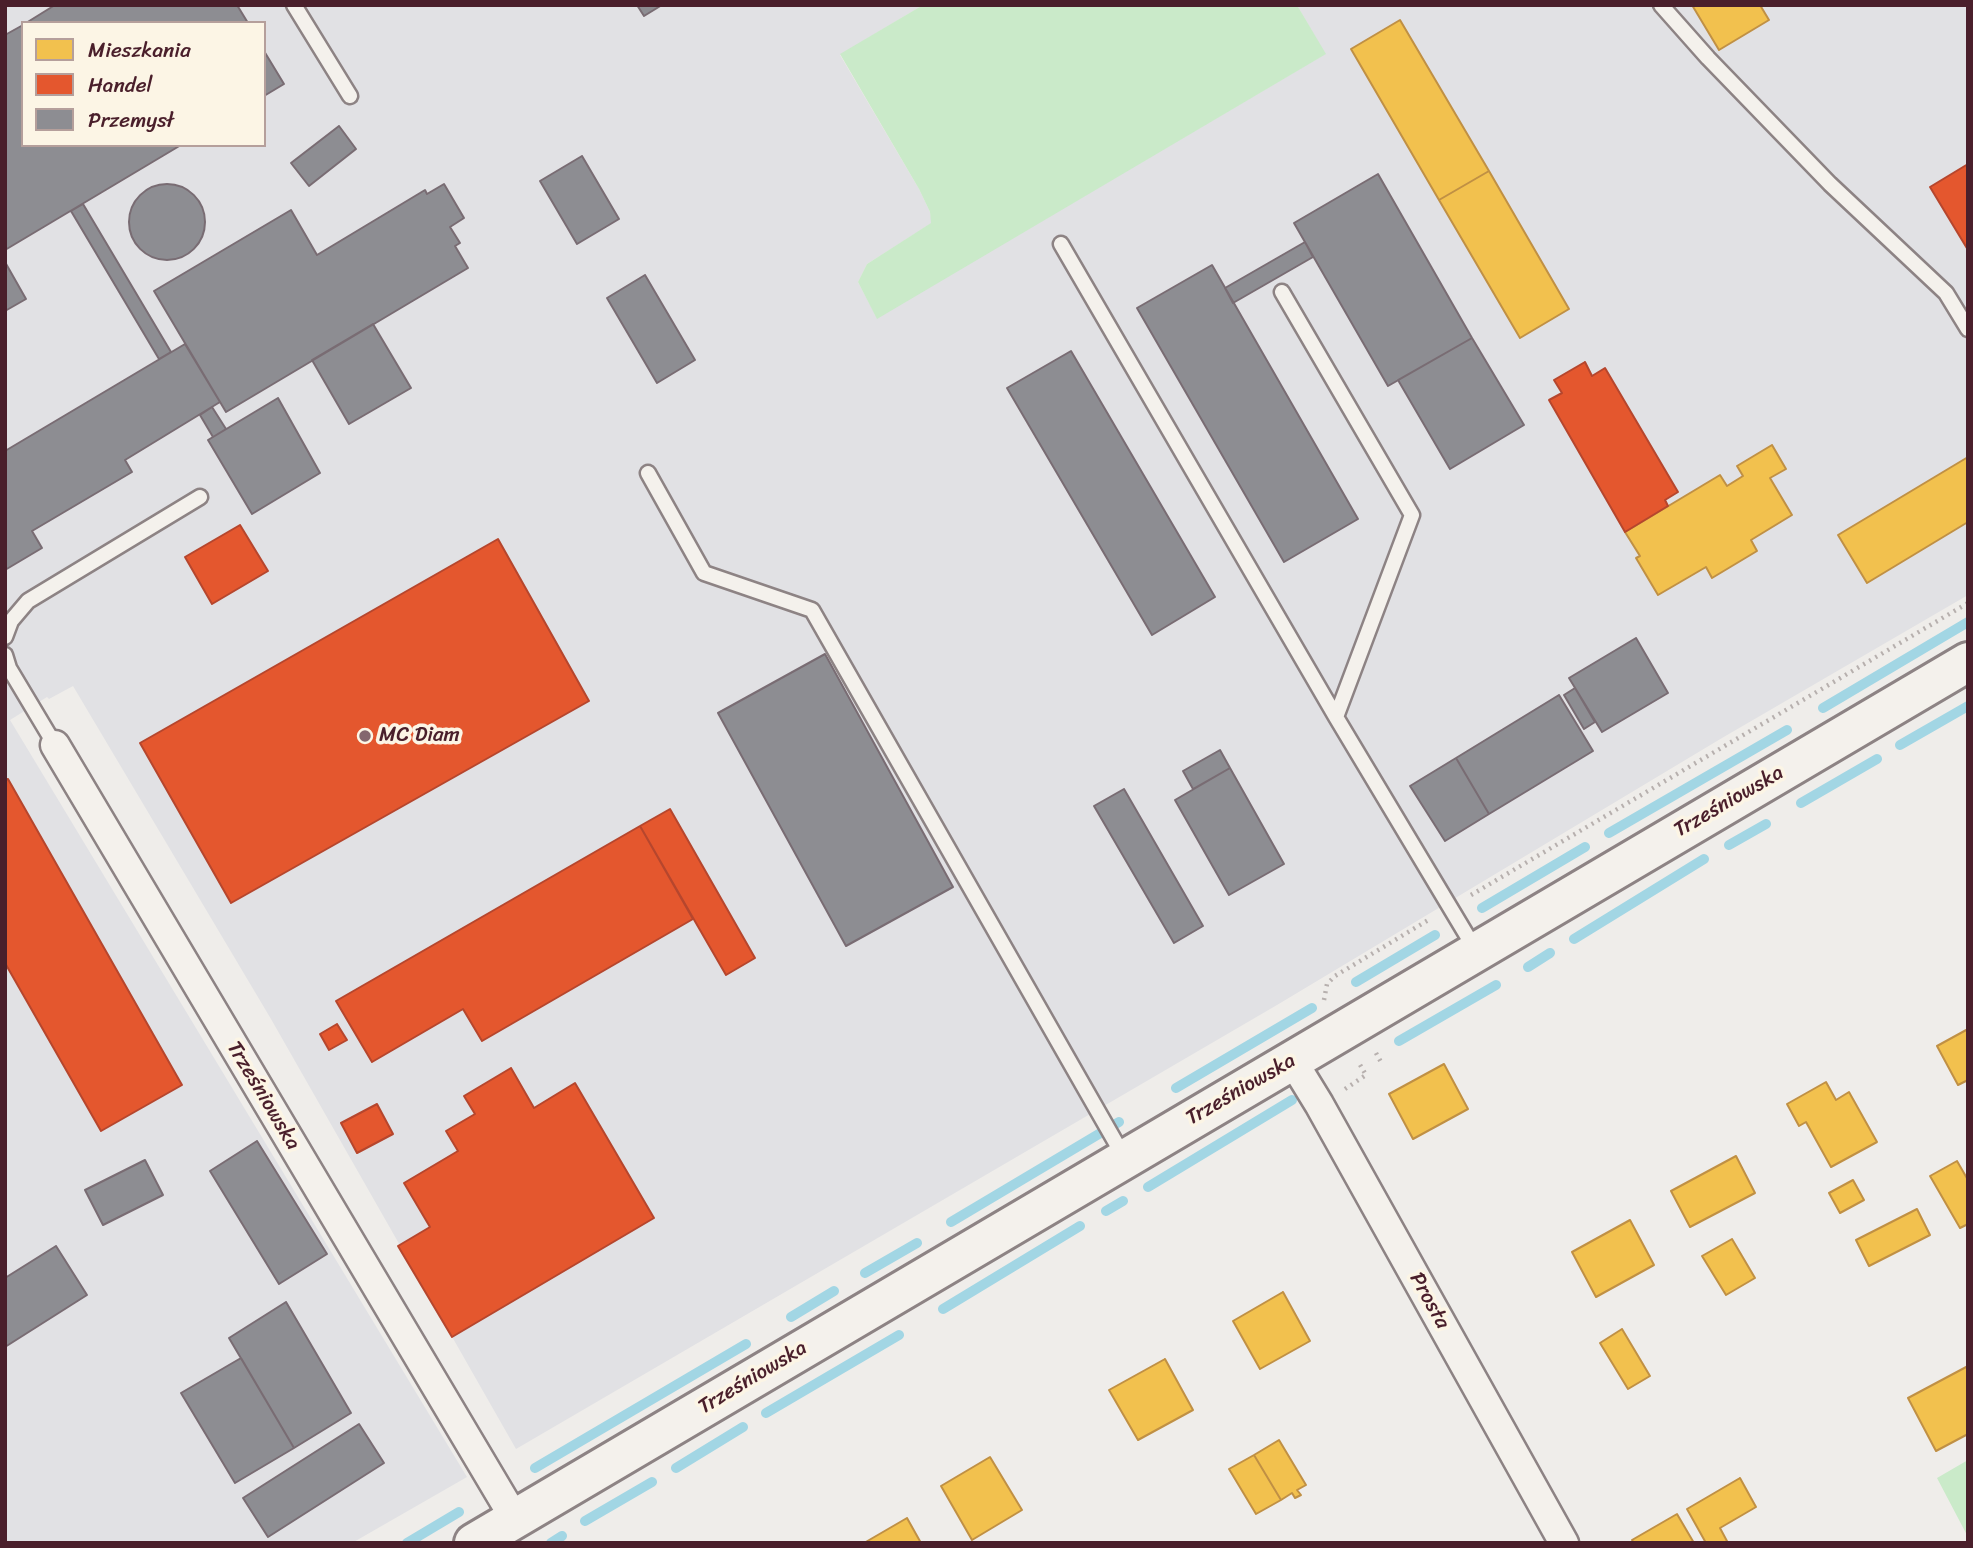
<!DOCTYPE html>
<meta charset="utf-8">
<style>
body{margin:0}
#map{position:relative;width:1973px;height:1548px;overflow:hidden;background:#efedea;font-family:Sriracha,sans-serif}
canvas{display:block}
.frame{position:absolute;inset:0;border:7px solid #4a1f2b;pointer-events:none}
.legend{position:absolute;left:21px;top:21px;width:245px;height:126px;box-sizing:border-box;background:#fcf5e5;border:2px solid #b59f9b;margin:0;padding:9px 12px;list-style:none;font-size:21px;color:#4a1f2b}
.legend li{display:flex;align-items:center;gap:14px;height:35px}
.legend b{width:35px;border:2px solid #b59f9b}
</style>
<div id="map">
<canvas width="1973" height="1548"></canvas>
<div class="frame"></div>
<ul class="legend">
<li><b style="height:19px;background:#f2c14e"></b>Mieszkania</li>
<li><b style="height:19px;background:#e4572e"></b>Handel</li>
<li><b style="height:19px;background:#8d8d92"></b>Przemysł</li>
</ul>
</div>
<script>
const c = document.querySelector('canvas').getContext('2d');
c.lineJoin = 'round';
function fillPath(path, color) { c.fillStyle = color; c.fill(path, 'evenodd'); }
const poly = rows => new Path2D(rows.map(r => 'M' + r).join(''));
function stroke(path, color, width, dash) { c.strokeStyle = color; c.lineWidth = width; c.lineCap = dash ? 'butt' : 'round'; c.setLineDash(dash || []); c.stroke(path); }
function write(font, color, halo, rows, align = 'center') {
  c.font = font + ' Sriracha,sans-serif'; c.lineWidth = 7; c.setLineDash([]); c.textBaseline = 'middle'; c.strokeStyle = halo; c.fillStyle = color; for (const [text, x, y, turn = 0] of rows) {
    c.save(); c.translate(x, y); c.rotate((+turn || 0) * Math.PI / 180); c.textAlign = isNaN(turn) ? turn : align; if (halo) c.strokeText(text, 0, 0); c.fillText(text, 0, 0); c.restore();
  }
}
fillPath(poly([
 [5,5,923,5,840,55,919,189,930,212,932,223,867,264,858,282,877,318,1325,54,1297,5,1968,5,1968,595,1722,738,1277,1005,516,1449,271,1019,73,686,49,699,47,697,10,720,467,1477,352,1543,5,1543],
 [23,23,264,23,264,145,23,145]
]), '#e1e1e4');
fillPath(poly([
 [923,5,1297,5,1326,54,877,319,858,282,867,264,931,223,930,212,919,189,840,54],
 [1968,1460,1968,1537,1937,1478]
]), '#caeac9');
const homes = poly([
 [1692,5,1760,5,1769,20,1719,50,1692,5],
 [1400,20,1489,171,1439,200,1351,49,1400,20],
 [1489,171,1569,309,1520,338,1439,200,1489,171],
 [1772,445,1786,469,1770,478,1792,515,1751,540,1757,551,1712,578,1706,567,1658,595,1636,558,1640,556,1625,532,1720,475,1727,486,1743,476,1737,466,1772,445],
 [1968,457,1968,522,1867,583,1838,535,1968,457],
 [1968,1029,1968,1080,1958,1085,1937,1046,1968,1029],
 [1444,1064,1468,1109,1413,1139,1389,1094,1444,1064],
 [1826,1082,1836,1100,1849,1092,1877,1142,1831,1167,1806,1122,1799,1126,1787,1104,1826,1082],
 [1736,1156,1755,1193,1690,1227,1671,1191,1736,1156],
 [1957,1161,1968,1180,1968,1224,1960,1228,1930,1176,1957,1161],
 [1853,1180,1864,1200,1840,1213,1829,1193,1853,1180],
 [1917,1209,1930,1235,1869,1266,1856,1240,1917,1209],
 [1630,1220,1654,1265,1596,1297,1572,1252,1630,1220],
 [1732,1239,1755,1278,1726,1295,1702,1256,1732,1239],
 [1283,1292,1310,1341,1260,1369,1233,1321,1283,1292],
 [1622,1329,1650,1376,1628,1389,1600,1343,1622,1329],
 [1165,1359,1193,1410,1138,1440,1109,1390,1165,1359],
 [1968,1366,1968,1434,1936,1451,1908,1398,1968,1366],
 [1279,1440,1306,1485,1297,1490,1301,1495,1295,1498,1292,1493,1281,1500,1254,1455,1279,1440],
 [1254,1455,1281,1500,1256,1514,1229,1469,1254,1455],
 [990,1457,1022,1510,972,1540,941,1486,990,1457],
 [1740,1478,1756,1507,1720,1528,1728,1543,1706,1543,1687,1509,1740,1478],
 [1677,1514,1694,1543,1634,1543,1632,1540,1677,1514],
 [907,1518,921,1543,864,1543,907,1518]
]);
fillPath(homes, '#f2c14e');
stroke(homes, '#c09044', 2);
const shops = poly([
 [1968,164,1968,250,1930,187,1968,164],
 [1585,362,1592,376,1605,368,1678,492,1665,500,1668,506,1625,532,1549,400,1562,393,1554,380,1585,362],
 [240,525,268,571,212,604,185,557,240,525],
 [498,539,589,701,231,903,140,743,498,539],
 [8,779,182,1085,101,1131,5,963,5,780,8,779],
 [670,809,755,958,726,975,640,826,670,809],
 [640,826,693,919,482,1041,463,1009,372,1062,336,1001,640,826],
 [337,1024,347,1040,329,1050,320,1034,337,1024],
 [511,1068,534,1108,575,1083,654,1218,452,1337,398,1246,430,1227,404,1183,458,1151,446,1131,475,1114,464,1096,511,1068],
 [377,1104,393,1134,357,1153,341,1123,377,1104]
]);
fillPath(shops, '#e4572e');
stroke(shops, '#b6462d', 2);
const industry = poly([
 [55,5,237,5,248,23,26,23,55,5],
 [637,5,662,5,644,16,637,5],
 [23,25,23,145,181,145,5,250,5,35,23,25],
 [264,51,284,84,264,96,264,51],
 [339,126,356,149,309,186,291,163,339,126],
 [582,156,619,219,577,244,540,181,582,156],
 [1378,174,1472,338,1388,386,1294,223,1378,174],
 '129 222a38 38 0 1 1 76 0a38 38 0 1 1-76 0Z',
 [444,184,464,218,450,227,460,243,455,246,468,268,226,412,154,291,291,210,317,255,425,190,427,194,444,184],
 [83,204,171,352,159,359,71,211,83,204],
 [1305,242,1313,257,1233,303,1225,288,1305,242],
 [5,262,26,299,5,311,5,262],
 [1212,265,1358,519,1284,562,1137,308,1212,265],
 [645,275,695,360,657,383,607,298,645,275],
 [373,324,411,388,349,424,312,360,373,324],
 [1472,338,1524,425,1450,469,1398,380,1472,338],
 [185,344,220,402,125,460,132,472,32,531,42,548,5,570,5,451,185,344],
 [1071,351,1215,597,1152,635,1007,388,1071,351],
 [278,398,320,473,252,514,208,440,278,398],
 [212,407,226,429,213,437,200,415,212,407],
 [1636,638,1668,693,1602,732,1569,678,1636,638],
 [825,654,953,887,846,946,718,713,825,654],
 [1575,688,1595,722,1584,729,1564,695,1575,688],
 [1559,695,1593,751,1489,814,1456,758,1559,695],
 [1220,750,1230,768,1193,789,1183,771,1220,750],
 [1456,758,1489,814,1445,841,1410,786,1456,758],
 [1230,768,1284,864,1229,895,1175,800,1230,768],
 [1124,789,1203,926,1174,943,1094,806,1124,789],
 [257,1141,327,1254,279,1284,210,1171,257,1141],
 [145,1160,163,1195,103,1225,85,1190,145,1160],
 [56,1246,87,1295,5,1347,5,1278,56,1246],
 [286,1302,351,1413,294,1448,229,1338,286,1302],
 [241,1358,294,1448,235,1483,181,1393,241,1358],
 [359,1424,384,1463,268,1537,243,1498,359,1424]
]);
fillPath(industry, '#8d8d92');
stroke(industry, '#796c73', 2);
stroke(poly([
 [1823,708,1968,622],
 [1900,745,1968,706],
 [1801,803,1877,759],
 [1609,833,1787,730],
 [1729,845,1766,824],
 [1482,908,1585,847],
 [1574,939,1704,859],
 [1528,967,1550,953],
 [1356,982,1435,935],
 [1399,1041,1496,985],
 [1176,1088,1312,1008],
 [1148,1187,1292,1100],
 [1106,1211,1123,1201],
 [951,1222,1119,1122],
 [865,1273,917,1243],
 [943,1309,1080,1226],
 [791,1317,834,1291],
 [766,1413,899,1335],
 [535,1468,746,1344],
 [676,1468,743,1427],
 [585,1521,652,1482],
 [407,1543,459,1512],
 [551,1543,562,1536]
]), '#a2d6e4', 10);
const service = poly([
 [294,5,350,96],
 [1661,5,1708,58,1830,184,1946,293,1968,329],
 [1061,244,1336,717,1475,949],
 [1282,292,1412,515,1336,717],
 [648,473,704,573,812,610,1124,1157],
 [5,637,11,621,28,601,200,497],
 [5,655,9,668,55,745]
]);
const minor = poly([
 [55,745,515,1519],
 [1292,1060,1319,1104,1564,1543]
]);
const primary = poly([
 [474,1543,1968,662]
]);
stroke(service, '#8d8384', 19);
stroke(minor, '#8d8384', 33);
stroke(primary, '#8d8384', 44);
stroke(poly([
 [1471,895,1968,603],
 [1324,1000,1327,984,1335,976,1430,919],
 [1376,1053,1382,1064],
 [1345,1089,1366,1075,1359,1063]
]), '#b7b0ae', 4.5, [2, 5]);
stroke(service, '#f4f1ec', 14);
stroke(minor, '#f4f1ec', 28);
stroke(primary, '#f4f1ec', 38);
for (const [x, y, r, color] of [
 [365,736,7,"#84676e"]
]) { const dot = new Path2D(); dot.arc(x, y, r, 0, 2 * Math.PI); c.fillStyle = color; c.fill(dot); stroke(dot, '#fcf5e5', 2.5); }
write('21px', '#4a1f2b', '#fcf5e5', [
 ["MC Diam",379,736]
], 'left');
write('21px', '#4a1f2b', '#fcf5e5', [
 ["Trześniowska",1729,802,-30],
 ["Trześniowska",1241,1090,-30],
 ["Trześniowska",263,1096,59],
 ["Prosta",1429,1301,61],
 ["Trześniowska",753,1378,-31]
]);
</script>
